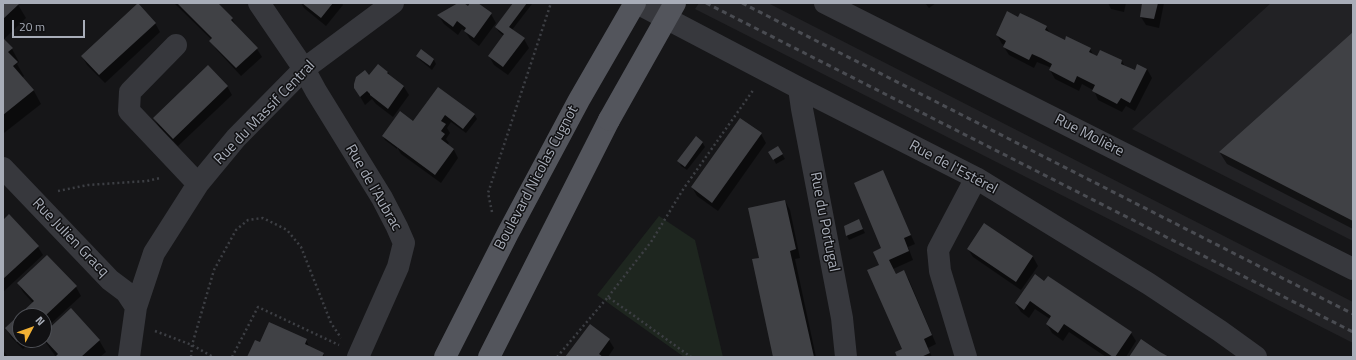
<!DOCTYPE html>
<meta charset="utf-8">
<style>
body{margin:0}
#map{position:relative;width:1356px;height:360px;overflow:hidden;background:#161618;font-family:"Titillium Web",sans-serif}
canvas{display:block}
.frame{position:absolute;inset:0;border:4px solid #a8adb8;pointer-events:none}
.north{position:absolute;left:12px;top:308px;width:40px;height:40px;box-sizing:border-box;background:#111113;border:1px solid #4d4f55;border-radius:50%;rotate:49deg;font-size:11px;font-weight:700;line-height:16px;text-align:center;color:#a8adb8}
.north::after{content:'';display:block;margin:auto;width:14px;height:18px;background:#f2b134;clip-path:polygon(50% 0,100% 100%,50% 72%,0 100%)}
.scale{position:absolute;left:12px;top:20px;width:73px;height:18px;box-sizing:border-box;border:2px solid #a8adb8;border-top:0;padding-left:5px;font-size:12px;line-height:14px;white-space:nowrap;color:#a8adb8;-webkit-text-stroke:3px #111113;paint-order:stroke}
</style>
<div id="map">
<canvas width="1356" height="360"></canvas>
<div class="frame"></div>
<div class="north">N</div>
<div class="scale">20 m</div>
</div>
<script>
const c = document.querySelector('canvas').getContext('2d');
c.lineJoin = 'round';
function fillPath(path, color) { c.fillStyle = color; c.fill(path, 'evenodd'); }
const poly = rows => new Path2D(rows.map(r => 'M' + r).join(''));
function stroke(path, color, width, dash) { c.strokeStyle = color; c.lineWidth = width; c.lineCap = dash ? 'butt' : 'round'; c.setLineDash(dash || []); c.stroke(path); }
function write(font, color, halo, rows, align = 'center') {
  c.font = font + ' "Titillium Web",sans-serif'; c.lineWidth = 3; c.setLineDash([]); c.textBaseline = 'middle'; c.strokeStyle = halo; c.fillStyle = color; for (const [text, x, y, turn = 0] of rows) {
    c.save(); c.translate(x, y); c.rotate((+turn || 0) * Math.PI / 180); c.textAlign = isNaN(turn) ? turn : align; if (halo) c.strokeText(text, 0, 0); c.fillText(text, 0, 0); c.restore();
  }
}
fillPath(poly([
 [699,3,768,3,1353,302,1353,343,695,9],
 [1271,3,1353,3,1353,241,1132,129]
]), '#222225');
fillPath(poly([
 [659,216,695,240,723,357,684,357,597,295]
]), '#1e261f');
fillPath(poly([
 [3,3,17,3,26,18,3,40,12,49,19,62,17,64,24,76,22,78,34,91,41,104,4,133],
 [174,3,216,3,232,19,237,27,257,49,262,57,241,76,216,49,211,41,212,40],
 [301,3,342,3,343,5,326,26,304,8],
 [460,3,462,3,468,7,471,3,477,3,491,14,496,23,479,46,470,39,465,31,462,29,458,35,444,24,439,16],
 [514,3,532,4,512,30,524,39,529,48,508,75,494,65,489,56,504,36,499,32,496,27],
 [925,3,936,3,929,8],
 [1108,3,1126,3,1124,12,1111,9],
 [1143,3,1164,3,1159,28,1146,25,1141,17],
 [1018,18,1046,27,1050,33,1065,41,1090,49,1094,56,1122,61,1125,67,1135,71,1147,69,1152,78,1135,111,1126,106,1122,112,1098,100,1094,90,1091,89,1082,84,1079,91,1055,79,1050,70,1051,68,1047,66,1037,62,1034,68,1009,55,1004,47,1005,45,1002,44,997,35],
 [155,23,160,32,105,83,87,65,82,56],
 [1353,33,1353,229,1227,164,1220,153],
 [422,51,434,60,436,64,432,70,420,60,418,56],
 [378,65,388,72,390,77,404,87,409,95,393,117,376,104,372,99,365,105,355,88,370,76],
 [227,86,232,95,178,146,159,127,154,118],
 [438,88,474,114,477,119,466,133,451,122,447,128,450,133,446,139,449,143,447,145,454,150,458,158,441,183,401,154,397,147,397,149,385,140,383,136,413,123],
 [761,134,766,143,718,211,697,196,692,187],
 [702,142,705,147,687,170,681,166,679,161],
 [778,147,785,159,776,164,770,152],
 [882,171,915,244,908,247,913,260,893,269,896,275,904,272,909,280,936,344,928,348,932,357,898,357,904,349,880,265,883,249],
 [785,201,790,210,800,258,795,259,816,357,774,357,760,258],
 [3,221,38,247,43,255,3,292],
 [985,224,1033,257,1038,266,1021,290,973,257,968,249],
 [861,225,865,233,849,240,847,236,845,227],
 [1044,282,1131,333,1136,341,1126,357,1106,357,1069,332,1063,341,1052,333,1047,324,1050,319,1035,309,1029,318,1021,312,1016,304],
 [18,283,76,287,81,296,44,330,44,316,20,316,20,340,33,340,23,349,11,337,6,328,33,303,23,292],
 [590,325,609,340,614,348,608,357,566,357],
 [44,334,99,340,106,352,100,357,56,357,44,340],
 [306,340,310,348,323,354,325,357,248,357],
 [3,350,5,353,8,357,3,357]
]), '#0007');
fillPath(poly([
 [3,3,19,4,3,19],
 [138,3,156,23,99,75,81,56],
 [177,3,218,3,233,18,231,20,258,48,236,68,209,41,212,38],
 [302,3,333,3,321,18],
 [458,3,464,3,468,6,470,3,478,3,492,13,474,38,464,31,466,28,457,21,453,27,437,15],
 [513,3,527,3,509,27,525,38,503,67,488,56,504,34,495,27],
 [1142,3,1158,3,1154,19,1140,17],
 [1007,11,1018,17,1020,13,1033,19,1047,26,1045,30,1065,40,1066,36,1091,48,1089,52,1097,56,1100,50,1122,60,1121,64,1135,70,1137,64,1147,69,1130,103,1121,98,1117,104,1092,91,1095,85,1077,76,1074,83,1049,70,1052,64,1041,58,1032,54,1029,60,1003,47,1006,41,996,35],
 [1353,32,1353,221,1219,152],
 [3,38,13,48,8,52,18,62,13,66,34,90,3,115],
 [421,49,434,59,430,66,416,56],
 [378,64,388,72,387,73,404,86,388,109,370,95,370,94,367,91,360,97,354,88,354,84,356,77,365,70,369,75],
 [208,65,228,86,173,139,153,118],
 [438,87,475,114,463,129,445,115,441,121,446,124,441,131,445,134,441,139,454,149,435,175,382,136,400,111,413,121],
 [740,118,762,133,712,203,691,187],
 [696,136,703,142,685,167,677,161],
 [778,146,783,154,773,160,768,152],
 [883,170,911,235,904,238,909,251,889,260,896,274,904,270,932,335,924,339,930,353,921,357,897,357,895,352,902,349,867,270,879,265,873,252,881,248,854,183],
 [785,200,796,249,790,251,814,357,773,357,752,259,759,258,748,208],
 [9,214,39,246,3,279,3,220],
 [859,219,863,229,846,236,844,226],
 [984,223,1033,256,1016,282,967,249],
 [47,255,77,286,45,316,20,316,20,339,17,342,5,328,34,301,17,283],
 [1035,274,1044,281,1048,276,1132,332,1115,357,1113,357,1064,324,1058,333,1046,324,1051,316,1030,301,1024,310,1015,303],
 [71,308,100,340,81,357,55,357,58,354,44,339,44,333],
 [269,322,307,339,305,344,324,353,322,357,247,357,255,340,260,342],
 [590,324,610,339,599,354,603,357,565,357],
 [1141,339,1160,352,1169,357,1129,357]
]), '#404145');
stroke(poly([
 [58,191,88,185,147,181,160,178],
 [492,212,488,193,551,3],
 [608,297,651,242,684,188,754,89],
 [155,331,192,345,213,357],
 [191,357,192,345,214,270,236,230,248,220,263,218,287,230,301,247,331,323,341,338],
 [232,357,258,307,339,345],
 [557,357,608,297,691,357]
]), '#3d3f44', 2.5, [2, 3]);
stroke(poly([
 [259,3,304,69,316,91,382,198,397,227,404,243,398,267,358,357],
 [637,3,799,88,976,178,1149,284,1220,331,1256,357],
 [825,3,1353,269],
 [176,45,130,92,129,111,198,184],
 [799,88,802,109,842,318,846,357],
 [3,168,110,280,126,292,136,307],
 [129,357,136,307,154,253,198,184,236,138,304,69,393,3],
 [966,357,940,271,938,250,976,178]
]), '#37383d', 22);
stroke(poly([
 [445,357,508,233,579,100,635,3],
 [489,357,609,120]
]), '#53555c', 22);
stroke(poly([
 [706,3,1353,332],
 [742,3,1353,314]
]), '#4a4c52', 3, [5, 4]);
stroke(poly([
 [609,120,675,3]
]), '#53555c', 22);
write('15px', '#a8adb8', '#111113', [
 ["Rue du Massif Central",265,113,-46],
 ["Rue Molière",1089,136,27],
 ["Rue de l'Estérel",953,168,28],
 ["Boulevard Nicolas Cugnot",537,178,-62],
 ["Rue de l'Aubrac",373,188,60],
 ["Rue du Portugal",824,222,79],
 ["Rue Julien Gracq",70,238,46]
]);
</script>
